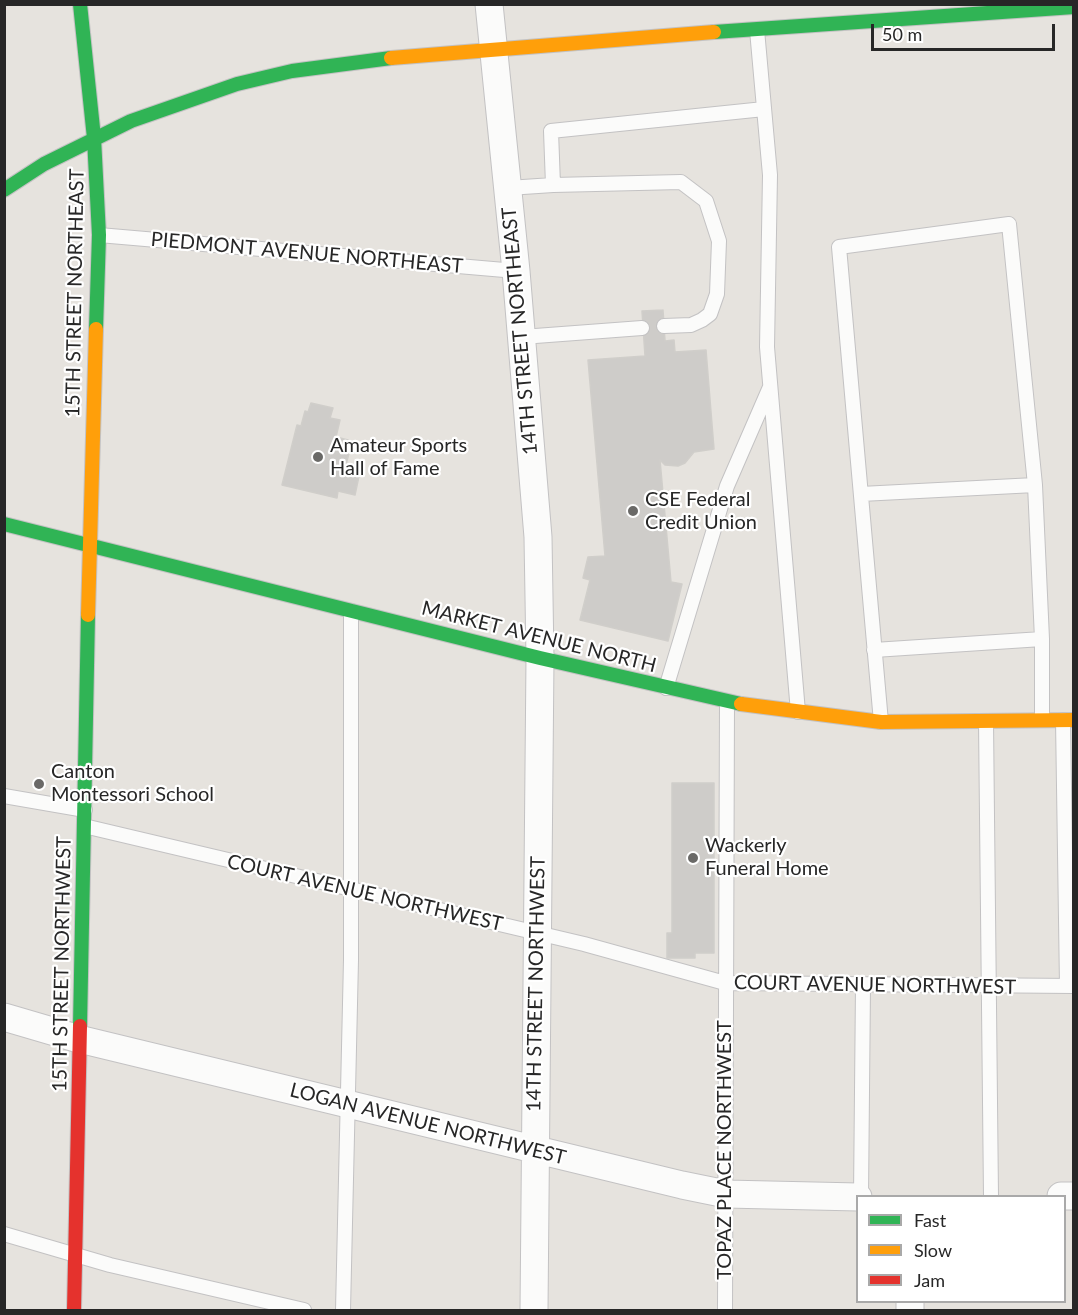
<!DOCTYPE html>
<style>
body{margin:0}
#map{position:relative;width:1078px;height:1315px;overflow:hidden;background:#e6e3de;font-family:Lato,sans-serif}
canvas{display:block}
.frame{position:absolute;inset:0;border:6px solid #272727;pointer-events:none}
.legend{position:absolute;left:856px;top:1195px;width:210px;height:108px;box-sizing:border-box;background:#fff;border:2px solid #a9a9a9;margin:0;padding:8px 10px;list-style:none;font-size:18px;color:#272727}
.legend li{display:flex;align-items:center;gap:12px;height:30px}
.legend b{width:30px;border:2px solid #a9a9a9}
.scale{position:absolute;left:871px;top:24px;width:184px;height:27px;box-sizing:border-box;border:3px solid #272727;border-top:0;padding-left:8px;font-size:18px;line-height:21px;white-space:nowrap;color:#272727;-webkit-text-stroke:4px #fff;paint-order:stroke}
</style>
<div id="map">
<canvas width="1078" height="1315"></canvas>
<div class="frame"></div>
<ul class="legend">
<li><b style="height:8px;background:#30b455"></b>Fast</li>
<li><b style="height:8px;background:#ff9f0a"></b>Slow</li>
<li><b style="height:8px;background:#e5322d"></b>Jam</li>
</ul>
<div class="scale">50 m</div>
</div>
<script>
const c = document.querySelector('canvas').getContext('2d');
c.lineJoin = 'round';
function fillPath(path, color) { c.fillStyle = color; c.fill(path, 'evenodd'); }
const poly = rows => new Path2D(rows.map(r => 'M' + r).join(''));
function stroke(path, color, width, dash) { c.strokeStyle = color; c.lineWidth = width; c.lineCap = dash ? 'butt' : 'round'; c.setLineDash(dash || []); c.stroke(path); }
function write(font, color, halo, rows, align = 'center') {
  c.font = font + ' Lato,sans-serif'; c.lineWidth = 4.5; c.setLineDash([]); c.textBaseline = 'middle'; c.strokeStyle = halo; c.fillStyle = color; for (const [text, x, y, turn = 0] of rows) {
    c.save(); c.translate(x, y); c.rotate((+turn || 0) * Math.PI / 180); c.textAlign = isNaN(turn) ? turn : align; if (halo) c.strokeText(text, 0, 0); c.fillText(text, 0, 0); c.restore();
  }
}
const building = poly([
 [663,310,665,341,674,340,675,352,706,350,714,449,694,452,685,463,678,466,665,465,660,460,671,582,682,584,668,641,580,620,590,580,583,578,588,557,605,556,588,360,645,356,642,311,663,310],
 [311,403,333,408,330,418,340,420,336,437,352,441,344,473,359,476,355,495,338,491,337,498,282,485,297,425,301,426,305,411,308,412,311,403],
 [672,783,714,783,714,953,695,953,695,958,667,958,667,933,672,933,672,783]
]);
fillPath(building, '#ceccc9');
stroke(building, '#d0ceca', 1.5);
const lane = poly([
 [757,30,770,175,767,347,798,712],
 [553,185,681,182,706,201,719,241,717,294,710,314,702,320,691,325,664,326],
 [508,188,553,185,551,131,764,109],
 [99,235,516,271],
 [522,337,642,328],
 [861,494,1035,485],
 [874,650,1042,639],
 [666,688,727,486,770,387],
 [1063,720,1067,986],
 [986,721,991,1196],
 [881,722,839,247,1009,224,1035,485,1042,639,1042,720],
 [4,796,85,810],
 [84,826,584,944,725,983,1074,986],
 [861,1196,863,986],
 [4,1234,110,1265,304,1310],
 [343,1310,351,960,351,611],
 [725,1310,727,702]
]);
const street = poly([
 [489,4,516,271,538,537,540,658,534,1310],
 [4,1017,79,1039,682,1185,726,1194,858,1197],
 [1061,1196,1074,1196],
 [910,1302,910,1310]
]);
const fast = poly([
 [80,4,94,138,99,235,96,329],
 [714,32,1074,7],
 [4,190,44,164,131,121,237,84,292,71,391,58],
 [4,524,540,658,741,704],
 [80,1026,88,615]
]);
const slow = poly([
 [391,58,714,32],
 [88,615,96,329],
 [741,704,881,722,1074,720]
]);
const jam = poly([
 [74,1310,80,1026]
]);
stroke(lane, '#c3c2c3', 16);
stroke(street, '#c3c2c3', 29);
stroke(fast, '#c3c2c3', 16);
stroke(slow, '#c3c2c3', 16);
stroke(jam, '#c3c2c3', 16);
stroke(lane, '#fbfbfa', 14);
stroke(street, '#fbfbfa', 27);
stroke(fast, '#30b455', 14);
stroke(slow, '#ff9f0a', 14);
stroke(jam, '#e5322d', 14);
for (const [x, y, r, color] of [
 [318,457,6,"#6a6967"],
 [633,511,6,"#6a6967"],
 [39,784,6,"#6a6967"],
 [693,858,6,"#6a6967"]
]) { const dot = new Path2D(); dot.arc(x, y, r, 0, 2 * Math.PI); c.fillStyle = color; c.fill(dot); stroke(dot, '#fff', 2); }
write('20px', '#272727', '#fff', [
 ["PIEDMONT AVENUE NORTHEAST",307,253,5],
 ["15TH STREET NORTHEAST",75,293,-89],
 ["14TH STREET NORTHEAST",520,331,-95],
 ["MARKET AVENUE NORTH",539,637,14],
 ["COURT AVENUE NORTHWEST",365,893,13],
 ["15TH STREET NORTHWEST",62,964,-89],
 ["14TH STREET NORTHWEST",536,984,-89],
 ["COURT AVENUE NORTHWEST",875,985,1],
 ["LOGAN AVENUE NORTHWEST",428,1124,14],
 ["TOPAZ PLACE NORTHWEST",725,1150,-90]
]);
write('20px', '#272727', '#fff', [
 ["Amateur Sports",330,446],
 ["Hall of Fame",330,469],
 ["CSE Federal",645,500],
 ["Credit Union",645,523],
 ["Canton",51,772],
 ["Montessori School",51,795],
 ["Wackerly",705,846],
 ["Funeral Home",705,869]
], 'left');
</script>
